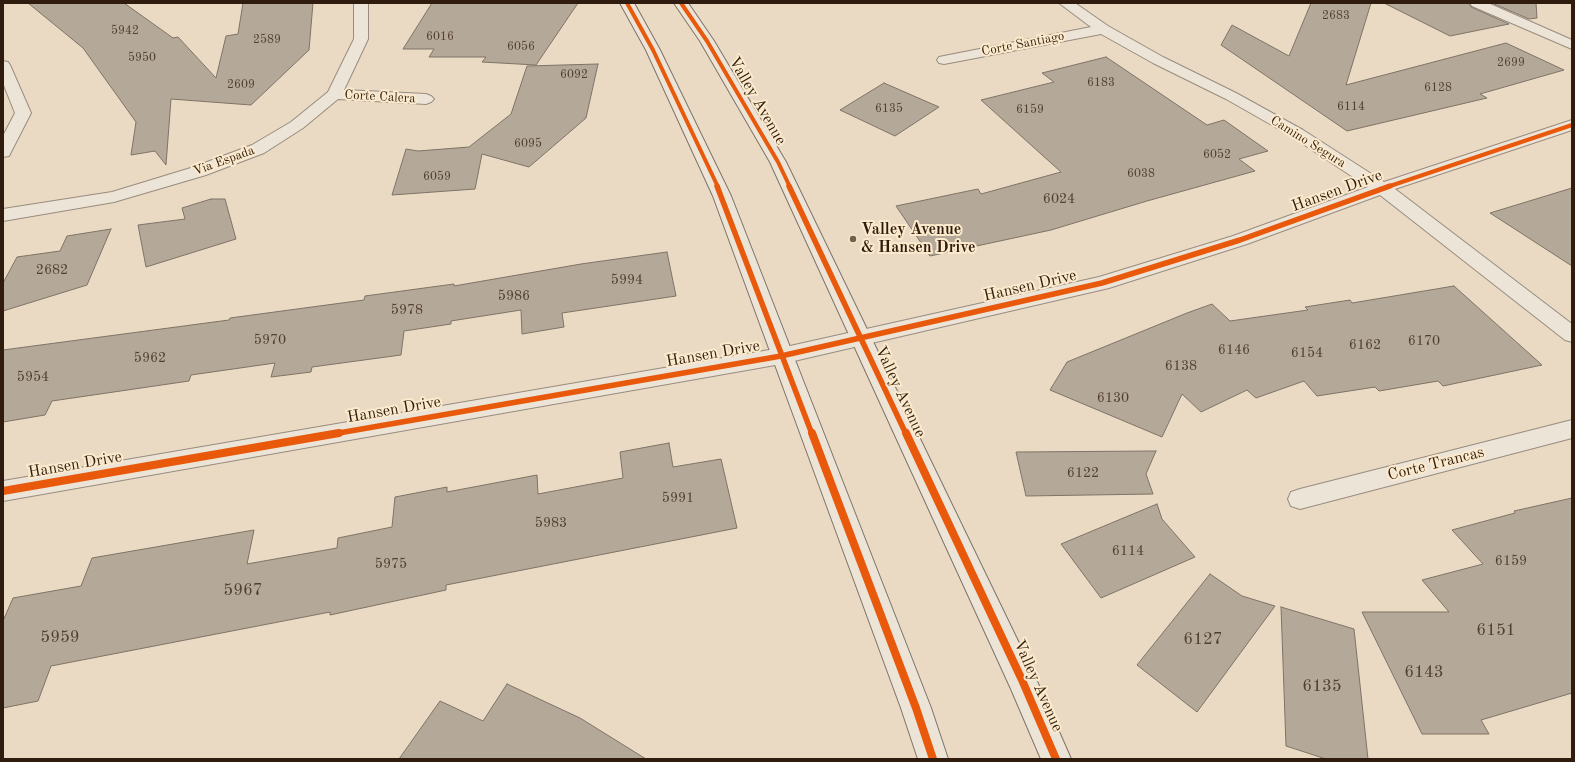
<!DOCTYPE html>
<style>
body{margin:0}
#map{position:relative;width:1575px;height:762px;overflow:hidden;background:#eadac3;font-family:"Old Standard TT",serif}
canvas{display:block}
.frame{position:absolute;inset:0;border:4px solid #301c0e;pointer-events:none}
</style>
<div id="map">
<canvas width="1575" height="762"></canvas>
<div class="frame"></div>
</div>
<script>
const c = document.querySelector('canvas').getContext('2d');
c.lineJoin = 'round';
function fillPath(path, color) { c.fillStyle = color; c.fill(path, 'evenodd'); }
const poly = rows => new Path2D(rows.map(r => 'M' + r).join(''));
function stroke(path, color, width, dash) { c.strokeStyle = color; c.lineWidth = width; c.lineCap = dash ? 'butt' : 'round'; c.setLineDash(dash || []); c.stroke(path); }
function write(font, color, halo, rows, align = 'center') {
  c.font = font + ' "Old Standard TT",serif'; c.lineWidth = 4; c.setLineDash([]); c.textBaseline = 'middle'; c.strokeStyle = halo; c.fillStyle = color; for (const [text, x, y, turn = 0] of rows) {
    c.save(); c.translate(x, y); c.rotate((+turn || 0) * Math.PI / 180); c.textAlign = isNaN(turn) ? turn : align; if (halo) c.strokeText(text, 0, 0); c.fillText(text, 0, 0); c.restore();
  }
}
const building = poly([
 [28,3,124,3,173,38,178,37,216,78,226,36,238,34,243,3,313,3,309,50,251,105,171,99,166,165,155,151,131,155,136,122,83,48,28,3],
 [432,3,578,3,536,65,482,62,486,57,429,57,434,49,403,49,432,3],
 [1311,3,1371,3,1346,85,1506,43,1564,70,1480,94,1487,98,1347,131,1221,45,1232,25,1289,56,1311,3],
 [1384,3,1469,3,1471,7,1509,24,1450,36,1384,3],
 [1492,3,1536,3,1537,18,1529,19,1492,3],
 [1106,57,1207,125,1224,120,1268,151,1239,159,1255,171,1147,201,1051,230,930,256,896,206,978,189,981,194,1061,172,981,100,1054,82,1042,73,1106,57],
 [598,64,586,118,529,167,482,154,475,189,392,195,406,149,418,151,469,147,511,114,527,66,598,64],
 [884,83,939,107,895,136,840,110,884,83],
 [1572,188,1572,266,1490,213,1572,188],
 [211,199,225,199,236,239,146,267,138,225,185,219,182,208,211,199],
 [111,229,87,285,3,311,3,283,17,257,60,251,67,236,111,229],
 [667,252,676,296,562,313,564,327,522,334,521,310,451,321,451,324,404,331,401,355,312,367,311,372,271,377,275,363,191,375,189,381,52,401,45,415,3,422,3,350,229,320,230,318,364,300,365,296,454,284,454,286,581,264,667,252],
 [1454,286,1542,365,1443,386,1438,381,1379,391,1375,387,1317,396,1304,381,1256,398,1247,390,1201,412,1182,394,1162,437,1050,390,1067,362,1187,313,1212,304,1230,321,1308,310,1305,307,1350,300,1352,303,1454,286],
 [669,443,673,467,721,459,737,528,446,585,446,590,330,615,330,612,51,666,38,701,3,708,3,621,13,598,81,586,92,558,254,530,247,564,337,548,338,538,392,527,395,497,447,487,447,492,537,475,538,494,623,478,620,452,669,443],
 [1156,451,1146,474,1153,494,1026,496,1016,452,1156,451],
 [1572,498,1572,693,1481,720,1489,734,1422,734,1362,612,1449,612,1422,580,1483,564,1452,530,1515,513,1514,511,1572,498],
 [1157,504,1162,519,1195,557,1101,598,1061,544,1157,504],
 [1210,574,1242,596,1275,606,1197,712,1137,665,1210,574],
 [1281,607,1354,629,1368,759,1326,759,1286,746,1281,607],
 [507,684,580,718,646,759,399,759,440,701,483,721,507,684]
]);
fillPath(building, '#b4a898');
stroke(building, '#7e7366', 1);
const minor = poly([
 [354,3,368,3,368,39,344,90,426,94,431,96,434,99,431,102,426,104,338,99,303,128,264,153,206,175,114,202,3,221,3,209,112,192,194,167,252,145,291,122,328,92,354,39,354,3],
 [1059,3,1075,3,1108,26,1163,57,1236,93,1303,130,1384,182,1572,120,1572,130,1395,189,1572,324,1572,342,1565,340,1380,195,1247,244,1109,288,781,364,3,501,3,481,781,348,1099,277,1233,236,1368,187,1291,136,1226,99,1153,63,1101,34,944,64,939,63,937,60,939,57,944,56,1091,27,1059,3],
 [1470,3,1488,3,1572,40,1572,49,1472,6,1470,3],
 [3,61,8,62,10,65,31,113,11,152,9,156,3,157,3,136,15,113,3,83,3,61],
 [1572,420,1572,438,1300,509,1291,506,1288,499,1291,492,1300,489,1572,420]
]);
const secondary = poly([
 [620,3,634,3,660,50,731,196,931,708,948,759,918,759,901,708,713,196,646,50,620,3],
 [674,3,688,3,714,41,786,162,1032,670,1071,759,1041,759,1011,689,770,162,700,41,674,3]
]);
stroke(minor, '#988c7e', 2);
stroke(secondary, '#7e7366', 2);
fillPath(minor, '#ede4d8');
fillPath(secondary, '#ede4d8');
stroke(poly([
 [627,3,653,50,718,187],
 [681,3,707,41,778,162,790,187],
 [1387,187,1572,125]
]), '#e8590c', 4);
stroke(poly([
 [717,186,812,434],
 [789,186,906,434],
 [333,434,781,356,1102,283,1240,240,1390,186]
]), '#e8590c', 5.5);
stroke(poly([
 [812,433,916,708,933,759],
 [906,433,1022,680,1056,759],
 [3,491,339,433]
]), '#e8590c', 8);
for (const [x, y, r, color] of [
 [853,239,4,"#715e4d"]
]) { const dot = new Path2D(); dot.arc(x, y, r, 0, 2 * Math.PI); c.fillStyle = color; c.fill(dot); stroke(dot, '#fceacd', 1.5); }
write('12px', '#513f30', null, [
 ["2683",1336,16],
 ["5942",125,31],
 ["6016",440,37],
 ["2589",267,40],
 ["6056",521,47],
 ["5950",142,58],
 ["2699",1511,63],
 ["6092",574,75],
 ["6183",1101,83],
 ["2609",241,85],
 ["6128",1438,88],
 ["6114",1351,107],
 ["6135",889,109],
 ["6159",1030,110],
 ["6095",528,144],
 ["6052",1217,155],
 ["6038",1141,174],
 ["6059",437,177]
]);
write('13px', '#301c0e', '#fceacd', [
 ["Corte Santiago",1023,44,-11],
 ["Corte Calera",380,97,3],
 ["Camino Segura",1308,142,32],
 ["Via Espada",224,161,-20]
]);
write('14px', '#513f30', null, [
 ["6024",1059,199],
 ["2682",52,270],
 ["5994",627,280],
 ["5986",514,296],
 ["5978",407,310],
 ["5970",270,340],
 ["6170",1424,341],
 ["6162",1365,345],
 ["6146",1234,350],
 ["6154",1307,353],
 ["5962",150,358],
 ["6138",1181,366],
 ["5954",33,377],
 ["6130",1113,398],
 ["6122",1083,473],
 ["5991",678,498],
 ["5983",551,523],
 ["6114",1128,551],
 ["6159",1511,561],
 ["5975",391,564]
]);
write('16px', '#301c0e', '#fceacd', [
 ["Valley Avenue",757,101,60],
 ["Hansen Drive",1337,191,-20],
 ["Hansen Drive",1030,286,-13],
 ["Hansen Drive",713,354,-10],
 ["Valley Avenue",900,392,65],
 ["Hansen Drive",394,410,-10],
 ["Corte Trancas",1436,464,-14],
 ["Hansen Drive",75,465,-10],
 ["Valley Avenue",1038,686,66]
]);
write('bold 16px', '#301c0e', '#fceacd', [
 ["Valley Avenue",861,230],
 ["& Hansen Drive",861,248]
], 'left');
write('17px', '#513f30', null, [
 ["5967",243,591],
 ["6151",1496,631],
 ["5959",60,638],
 ["6127",1203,640],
 ["6143",1424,673],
 ["6135",1322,687]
]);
</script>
